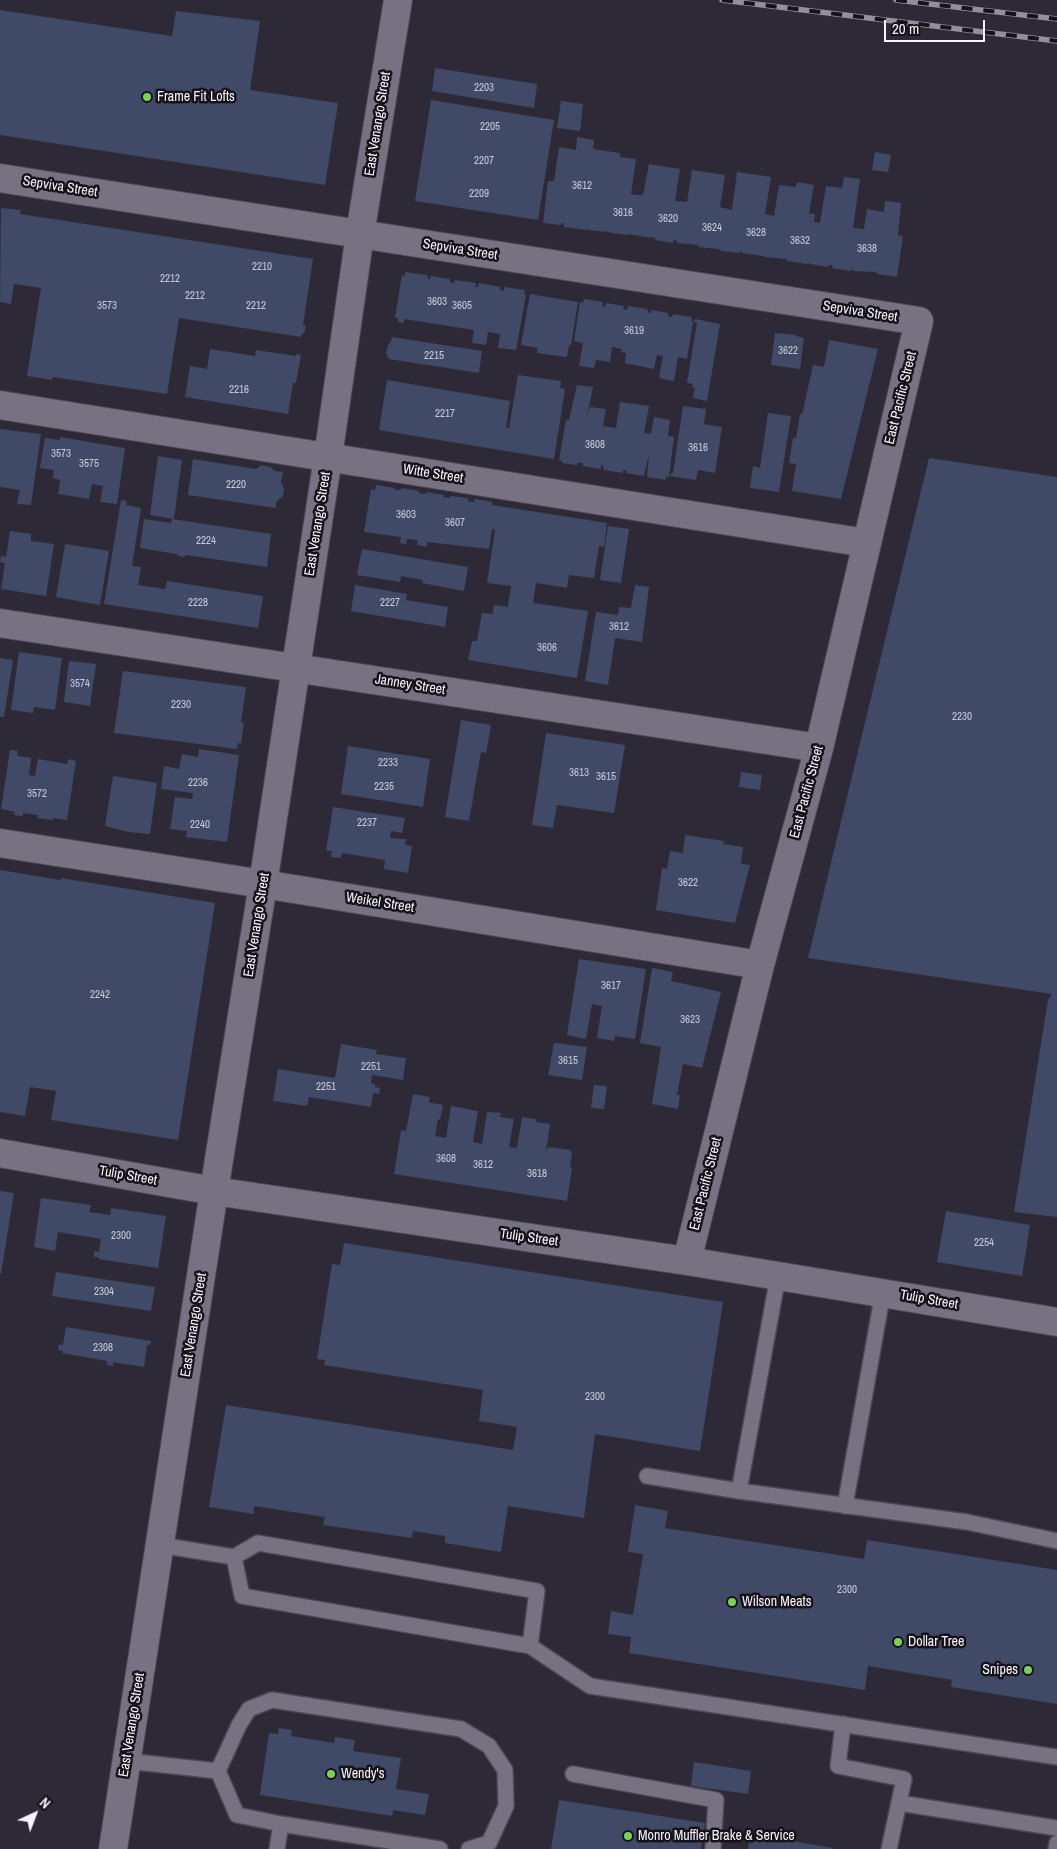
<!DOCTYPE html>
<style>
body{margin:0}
#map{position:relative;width:1057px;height:1849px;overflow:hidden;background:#2e2937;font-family:"Archivo Narrow",sans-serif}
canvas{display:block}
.north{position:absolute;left:10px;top:1789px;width:50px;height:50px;-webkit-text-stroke:4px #151319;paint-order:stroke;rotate:43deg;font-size:14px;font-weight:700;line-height:20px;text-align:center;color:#f6f3fc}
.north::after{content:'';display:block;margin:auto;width:18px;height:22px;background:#f6f3fc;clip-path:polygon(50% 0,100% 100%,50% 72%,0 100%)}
.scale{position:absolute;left:884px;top:20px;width:101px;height:22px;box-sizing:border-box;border:2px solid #f6f3fc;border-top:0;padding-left:6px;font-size:15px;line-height:18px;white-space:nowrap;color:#f6f3fc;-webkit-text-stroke:4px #151319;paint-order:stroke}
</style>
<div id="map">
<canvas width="1057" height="1849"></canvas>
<div class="north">N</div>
<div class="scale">20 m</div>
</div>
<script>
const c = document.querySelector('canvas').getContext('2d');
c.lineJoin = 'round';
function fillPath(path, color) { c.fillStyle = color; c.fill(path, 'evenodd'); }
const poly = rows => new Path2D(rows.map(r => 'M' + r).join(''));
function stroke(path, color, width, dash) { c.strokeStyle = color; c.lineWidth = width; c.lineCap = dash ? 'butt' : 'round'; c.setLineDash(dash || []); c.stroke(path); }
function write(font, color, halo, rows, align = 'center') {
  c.font = font + ' "Archivo Narrow",sans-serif'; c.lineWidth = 5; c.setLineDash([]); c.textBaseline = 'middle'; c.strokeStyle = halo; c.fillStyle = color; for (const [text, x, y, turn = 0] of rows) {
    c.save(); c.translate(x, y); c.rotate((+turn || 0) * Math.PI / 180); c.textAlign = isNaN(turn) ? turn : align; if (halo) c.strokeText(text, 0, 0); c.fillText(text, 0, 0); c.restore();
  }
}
fillPath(poly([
 [0,10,172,36,176,11,260,21,250,90,338,103,325,185,0,135],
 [435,68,537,84,534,108,432,91],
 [431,100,554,120,538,220,415,201],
 [561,101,583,104,580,131,557,128],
 [577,137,594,140,593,149,620,153,620,157,636,159,631,194,637,195,643,195,649,164,680,169,675,201,687,202,692,170,725,175,720,207,732,210,737,172,771,177,765,214,774,216,779,185,796,187,797,182,814,185,809,213,815,214,814,222,820,223,826,186,842,188,844,177,860,179,853,228,864,229,867,209,884,212,885,201,901,203,898,235,903,236,897,277,877,274,876,272,854,271,851,268,851,271,832,268,833,265,829,265,828,267,810,264,809,263,806,264,787,261,786,259,765,257,762,255,762,256,743,253,740,251,740,253,721,251,718,248,718,249,698,247,700,238,698,245,677,243,677,241,673,240,673,243,655,240,656,238,651,237,651,238,629,234,628,235,611,233,607,231,607,232,588,230,587,227,587,230,564,227,564,223,562,223,561,225,543,223,548,181,554,181,559,147,576,150],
 [875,152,891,155,888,172,872,170],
 [1,208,21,210,20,214,313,259,303,325,306,325,304,334,302,333,301,337,179,318,167,394,53,377,52,380,27,376,41,288,14,284,11,304,0,302],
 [405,272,427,275,428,279,430,279,431,276,450,279,450,282,454,283,455,280,476,283,475,287,478,287,479,283,500,287,500,290,504,291,504,287,525,290,524,294,526,295,516,350,498,348,500,334,488,332,486,345,472,343,474,330,404,319,404,323,398,322,398,318,395,318,402,275,405,276],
 [530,294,578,302,571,345,569,345,567,357,537,353,538,348,521,345],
 [584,299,603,302,602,306,605,307,606,303,624,306,623,309,627,310,628,306,647,309,649,313,651,313,651,310,668,313,669,317,672,317,673,314,692,317,691,321,693,321,687,359,678,357,674,381,659,378,663,356,657,355,654,369,625,363,626,353,621,352,622,349,612,347,610,362,596,360,594,368,579,366,583,343,574,341,580,302,583,303],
 [695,319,720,324,707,401,693,398,695,388,692,387,693,384,687,383,697,323,694,322],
 [775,333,796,335,796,336,804,338,800,369,771,365],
 [392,337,482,351,479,373,389,359,386,353,388,345,391,341],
 [829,340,878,349,841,499,792,491,796,464,789,463,793,438,796,438,800,414,802,415,813,365,824,367],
 [210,349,255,356,256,350,296,356,296,354,301,355,296,383,293,383,288,414,185,397,190,366,207,369],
 [518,375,561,381,560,388,565,389,554,459,379,430,387,380,510,401,506,428,509,428],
 [577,385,593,387,587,417,590,407,606,409,603,426,616,428,620,402,649,406,644,433,651,434,654,417,670,420,668,436,674,437,669,477,666,477,666,480,647,477,649,454,644,476,626,473,627,471,625,470,623,470,623,473,604,470,603,466,601,465,601,469,583,466,583,463,581,463,578,462,577,465,562,463,562,461,559,460,566,420,569,420],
 [683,406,706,409,704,424,722,427,715,473,698,470,696,480,670,476,671,473,673,473],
 [768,413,791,416,779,492,750,488,753,466,760,468],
 [0,429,41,434,31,505,17,504,20,490,0,487],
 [60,437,125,448,117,504,100,502,103,486,92,484,89,499,58,494,60,480,53,478,54,470,40,468,45,438,60,440],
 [158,456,182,460,174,519,150,515],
 [929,458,1057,477,1057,1217,1014,1212,1048,1000,1052,994,808,958],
 [193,459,256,469,261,465,270,467,275,471,283,472,281,482,284,489,283,496,276,502,276,508,188,495],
 [376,485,395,488,395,490,401,490,401,488,419,491,419,493,422,494,426,494,427,492,444,495,443,497,450,498,450,496,468,498,468,501,471,502,474,502,475,499,492,502,492,505,607,523,604,547,599,546,594,578,569,575,567,588,536,583,533,603,588,611,577,678,468,660,472,641,477,641,482,613,493,614,494,605,508,607,511,586,487,583,495,530,492,529,489,549,427,542,427,547,417,545,418,540,407,539,406,544,400,543,401,537,364,532,371,489,375,490],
 [121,500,127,501,126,505,141,508,132,566,141,567,138,585,165,589,167,581,263,596,258,628,104,604],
 [144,519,171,523,172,519,271,534,267,567,186,555,184,557,179,556,177,554,140,548],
 [608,526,629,529,621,583,600,580],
 [10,531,31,534,31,541,54,544,46,596,1,589,5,563,0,562,1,556,6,557],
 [65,544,109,551,100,605,56,597],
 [362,549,468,567,464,591,422,583,423,580,401,576,400,582,357,575],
 [355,585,407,594,406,600,448,607,445,627,351,611],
 [635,585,649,587,642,642,615,638,608,685,585,681,596,612,618,615,619,607,631,608],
 [19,652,62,658,55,710,34,707,33,713,11,710],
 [0,658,13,660,4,717,0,717],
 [69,661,96,664,90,706,64,702],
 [123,671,246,687,241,722,244,723,241,744,238,743,237,749,114,733],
 [461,720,491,725,486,753,481,752,469,821,445,817],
 [546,733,625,745,614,813,557,805,553,828,532,825],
 [348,746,430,759,423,807,341,794],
 [199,749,239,755,227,842,186,837,187,831,170,829,175,797,192,799,193,793,161,789,164,766,179,769,182,754,198,757],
 [10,750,18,751,17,756,31,758,29,775,35,776,38,759,67,764,68,759,76,761,67,820,53,818,53,820,37,818,38,815,23,813,23,816,14,815,15,812,1,809],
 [741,772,762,775,760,790,739,787],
 [113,776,157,783,150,834,128,832,105,826],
 [333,807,405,818,402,833,391,831,390,838,406,839,405,845,412,846,408,873,384,869,385,860,342,853,341,858,331,857,332,851,326,851],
 [685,835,724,841,723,844,743,847,741,864,750,865,735,923,656,910,662,868,667,869,670,851,683,853],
 [0,870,60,880,61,878,215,903,178,1140,51,1120,56,1091,30,1087,25,1116,0,1112],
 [579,959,646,969,635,1039,615,1036,614,1041,597,1038,602,1006,592,1004,586,1039,567,1035],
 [652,968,673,972,671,981,721,992,702,1068,683,1064,677,1095,680,1095,678,1109,652,1104,661,1047,640,1043],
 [554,1043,587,1047,582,1080,548,1075],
 [341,1044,377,1050,376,1054,406,1058,403,1080,372,1075,371,1083,375,1084,375,1087,380,1088,379,1094,373,1093,371,1107,309,1097,307,1106,273,1101,278,1069,335,1078],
 [594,1085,607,1086,604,1109,591,1108],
 [413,1094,430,1097,429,1102,427,1102,443,1105,440,1120,438,1119,435,1136,446,1138,451,1106,478,1111,473,1142,482,1144,487,1112,501,1113,500,1117,514,1119,509,1147,517,1148,522,1117,536,1119,536,1122,550,1124,546,1152,548,1147,570,1150,572,1153,570,1167,572,1168,567,1201,394,1174,401,1130,406,1131],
 [0,1191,14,1193,1,1274,0,1274],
 [41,1198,91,1205,89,1212,110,1215,111,1208,166,1216,158,1268,98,1259,99,1257,94,1257,94,1251,99,1252,101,1239,58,1232,55,1251,34,1247],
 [946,1211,1030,1225,1022,1276,937,1262],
 [344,1243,723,1302,700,1451,595,1434,584,1518,508,1506,501,1552,445,1543,445,1536,413,1531,412,1538,323,1525,325,1517,254,1506,254,1514,209,1507,226,1405,513,1450,517,1427,479,1421,483,1390,324,1365,325,1360,317,1359,332,1264,340,1265],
 [56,1272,155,1287,151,1311,52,1296],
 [66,1327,151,1341,150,1345,147,1345,144,1367,113,1362,113,1366,107,1365,107,1361,62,1353,63,1351,58,1350,59,1344,63,1345],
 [635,1505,668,1511,665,1528,864,1559,867,1540,1057,1570,1057,1704,951,1687,952,1680,868,1666,865,1690,629,1653,631,1637,608,1634,611,1611,633,1615,643,1554,628,1552],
 [279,1728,292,1730,291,1736,334,1743,335,1737,355,1740,353,1751,401,1758,396,1789,429,1794,425,1815,393,1810,392,1816,260,1795,269,1733,278,1734],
 [694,1762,751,1771,748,1794,691,1786],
 [559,1800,705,1823,701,1849,551,1849],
 [750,1834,833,1848,832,1849,748,1849]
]), '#404a67');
const lane = poly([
 [647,1476,739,1491,967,1522,1057,1541],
 [739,1491,778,1276],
 [845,1506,883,1292],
 [160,1545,234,1557,242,1596,530,1646,537,1591,258,1543,234,1557],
 [530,1646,590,1686,1057,1757],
 [843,1724,838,1766,904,1779,889,1849],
 [127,1761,218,1771,237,1815,281,1824,277,1849],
 [218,1771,239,1725,249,1709,272,1700,461,1729,489,1746,505,1770,506,1806,489,1843,469,1849],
 [573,1774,716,1800,713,1849],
 [899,1803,1057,1828],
 [281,1824,440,1849],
 [1056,1849,1057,1843]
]);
const street = poly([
 [0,178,919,321,819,748,760,965,687,1261],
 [0,405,866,543],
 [0,623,819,748],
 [0,843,263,884,760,965],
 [0,1153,214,1191,687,1261,1057,1322],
 [113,1849,214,1191,263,884,328,457,360,234,398,0]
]);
stroke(lane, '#4c4753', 18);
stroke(street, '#4c4753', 30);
stroke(lane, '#777182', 15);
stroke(street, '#777182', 28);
const rail = poly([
 [722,0,1057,41],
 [896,0,1057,19]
]);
stroke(rail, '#94909b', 5.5);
stroke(rail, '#151319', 4, [11]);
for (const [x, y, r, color] of [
 [147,97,5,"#7bd156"],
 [732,1602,5,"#7bd156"],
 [898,1642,5,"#7bd156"],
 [1028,1670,5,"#7bd156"],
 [331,1774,5,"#7bd156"],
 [628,1836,5,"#7bd156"]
]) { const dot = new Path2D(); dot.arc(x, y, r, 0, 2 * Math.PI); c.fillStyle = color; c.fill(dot); stroke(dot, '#151319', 2); }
write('11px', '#c8c9d7', null, [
 ["2203",484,88],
 ["2205",490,127],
 ["2207",484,161],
 ["3612",582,186],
 ["2209",479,194],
 ["3616",623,213],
 ["3620",668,219],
 ["3624",712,228],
 ["3628",756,233],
 ["3632",800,241],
 ["3638",867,249],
 ["2210",262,267],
 ["2212",170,279],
 ["2212",195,296],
 ["3603",437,302],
 ["3573",107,306],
 ["2212",256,306],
 ["3605",462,306],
 ["3619",634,331],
 ["3622",788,351],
 ["2215",434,356],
 ["2216",239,390],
 ["2217",445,414],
 ["3608",595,445],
 ["3616",698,448],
 ["3573",61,454],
 ["3575",89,464],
 ["2220",236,485],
 ["3603",406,515],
 ["3607",455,523],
 ["2224",206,541],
 ["2228",198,603],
 ["2227",390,603],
 ["3612",619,627],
 ["3606",547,648],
 ["3574",80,684],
 ["2230",181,705],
 ["2230",962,717],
 ["2233",388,763],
 ["3613",579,773],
 ["3615",606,777],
 ["2236",198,783],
 ["2235",384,787],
 ["3572",37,794],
 ["2237",367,823],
 ["2240",200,825],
 ["3622",688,883],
 ["3617",611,986],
 ["2242",100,995],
 ["3623",690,1020],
 ["3615",568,1061],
 ["2251",371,1067],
 ["2251",326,1087],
 ["3608",446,1159],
 ["3612",483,1165],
 ["3618",537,1174],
 ["2300",121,1236],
 ["2254",984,1243],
 ["2304",104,1292],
 ["2308",103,1348],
 ["2300",595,1397],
 ["2300",847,1590]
]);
write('14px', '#f6f3fc', '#151319', [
 ["Frame Fit Lofts",157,97],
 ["Wilson Meats",742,1602],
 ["Dollar Tree",908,1642],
 ["Snipes",1018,1670,"right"],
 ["Wendy's",341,1774],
 ["Monro Muffler Brake & Service",638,1836]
], 'left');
write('14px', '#f6f3fc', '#151319', [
 ["East Venango Street",378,124,-81],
 ["Sepviva Street",60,187,9],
 ["Sepviva Street",460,250,9],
 ["Sepviva Street",860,312,9],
 ["East Pacific Street",901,398,-76],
 ["Witte Street",433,474,9],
 ["East Venango Street",318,524,-81],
 ["Janney Street",410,685,9],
 ["East Pacific Street",807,792,-75],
 ["Weikel Street",380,903,9],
 ["East Venango Street",257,925,-81],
 ["Tulip Street",128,1176,10],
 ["East Pacific Street",706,1184,-76],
 ["Tulip Street",529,1238,8],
 ["Tulip Street",929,1300,10],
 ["East Venango Street",194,1325,-81],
 ["East Venango Street",132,1725,-81]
]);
</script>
